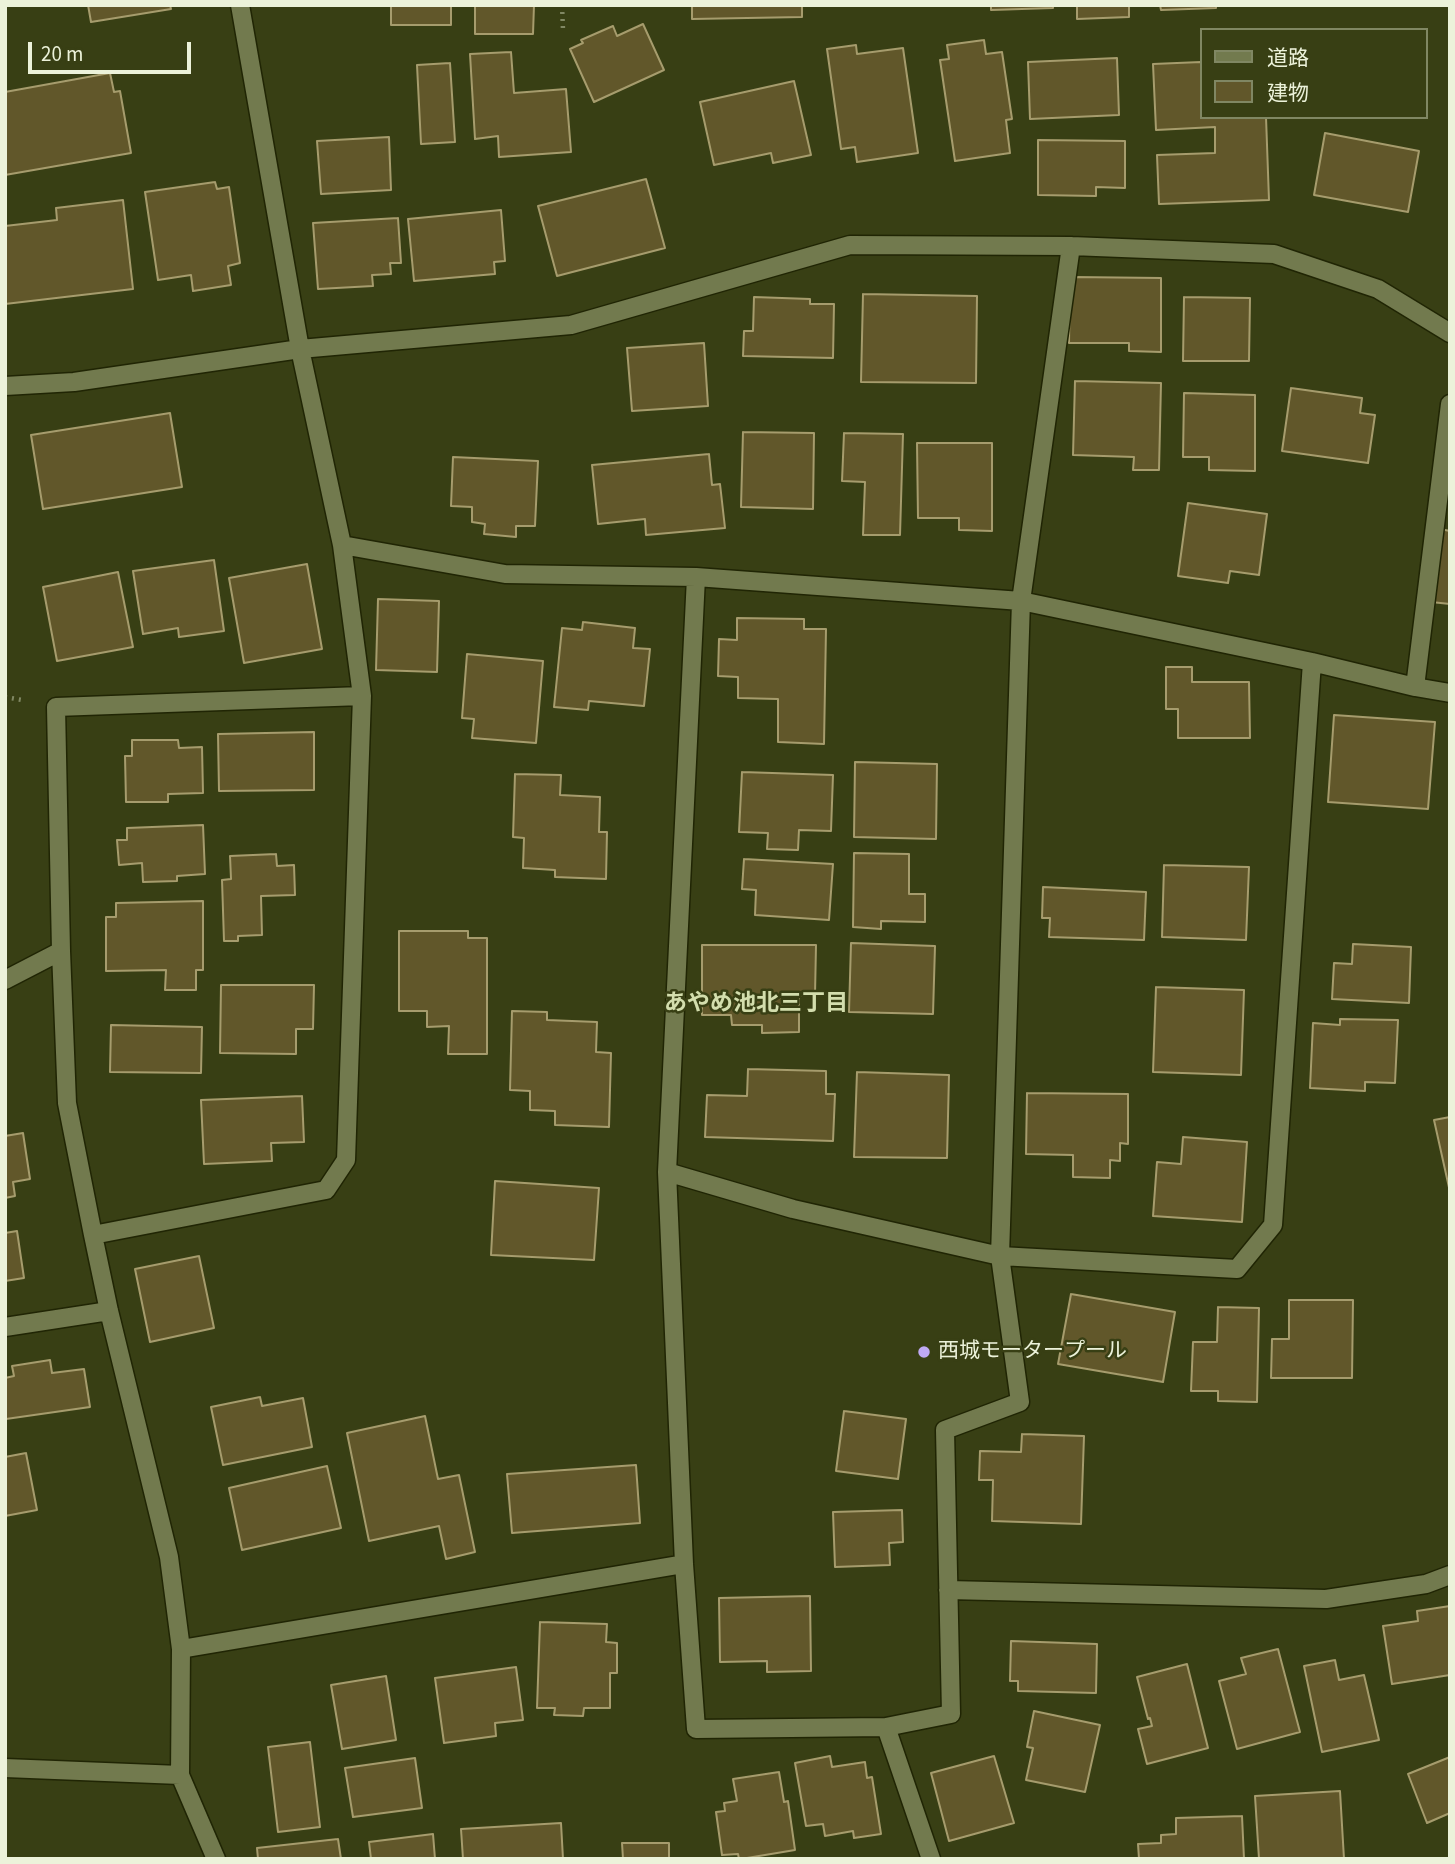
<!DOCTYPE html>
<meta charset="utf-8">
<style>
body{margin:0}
#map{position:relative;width:1455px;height:1864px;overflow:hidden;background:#383f14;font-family:"Source Sans 3","Noto Sans JP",sans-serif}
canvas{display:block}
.frame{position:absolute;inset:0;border:7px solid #ecf2da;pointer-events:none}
.legend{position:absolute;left:1200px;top:28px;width:228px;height:91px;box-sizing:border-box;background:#383f14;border:2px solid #808763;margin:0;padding:9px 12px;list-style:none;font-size:21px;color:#ecf2da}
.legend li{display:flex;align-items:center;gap:14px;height:35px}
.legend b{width:35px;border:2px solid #808763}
.scale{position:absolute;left:28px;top:42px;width:163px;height:32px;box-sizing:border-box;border:4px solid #ecf2da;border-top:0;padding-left:9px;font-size:21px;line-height:24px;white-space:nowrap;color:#ecf2da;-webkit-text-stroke:5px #383f14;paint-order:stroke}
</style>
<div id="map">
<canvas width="1455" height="1864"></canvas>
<div class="frame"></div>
<ul class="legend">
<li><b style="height:9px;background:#727a4e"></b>道路</li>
<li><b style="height:19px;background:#61572a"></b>建物</li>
</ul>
<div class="scale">20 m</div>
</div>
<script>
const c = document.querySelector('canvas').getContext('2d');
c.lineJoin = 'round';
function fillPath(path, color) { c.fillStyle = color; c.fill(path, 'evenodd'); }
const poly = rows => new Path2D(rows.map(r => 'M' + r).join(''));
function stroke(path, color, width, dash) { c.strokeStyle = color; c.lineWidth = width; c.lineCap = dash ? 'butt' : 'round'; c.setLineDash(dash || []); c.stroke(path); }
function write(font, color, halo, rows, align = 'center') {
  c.font = font + ' "Source Sans 3","Noto Sans JP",sans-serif'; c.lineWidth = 5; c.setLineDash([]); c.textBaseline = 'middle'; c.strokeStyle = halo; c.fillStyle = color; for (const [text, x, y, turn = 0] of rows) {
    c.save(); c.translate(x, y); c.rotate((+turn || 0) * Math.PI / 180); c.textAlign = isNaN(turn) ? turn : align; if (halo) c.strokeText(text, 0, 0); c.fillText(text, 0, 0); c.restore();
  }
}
const building = poly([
 [88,5,170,5,171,9,91,22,88,5],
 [391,5,451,5,451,25,391,25,391,5],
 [475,5,534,5,533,34,475,34,475,5],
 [692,5,802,5,802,17,692,19,692,5],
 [991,5,1053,5,1053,8,991,10,991,5],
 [1077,5,1129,5,1129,17,1077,19,1077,5],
 [1160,5,1216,5,1216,8,1161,10,1160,5],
 [643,24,664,70,594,102,570,49,583,43,581,40,613,26,617,36,643,24],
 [984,40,986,54,1002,52,1012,119,1006,120,1010,153,955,161,940,60,949,59,947,45,984,40],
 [856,45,857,54,903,48,918,153,857,162,855,147,841,149,827,49,856,45],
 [511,52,514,93,566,89,571,152,499,157,498,136,475,139,470,54,511,52],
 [1117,58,1119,115,1030,119,1028,62,1117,58],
 [1201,62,1201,117,1266,117,1269,200,1159,204,1157,155,1215,153,1215,127,1156,130,1153,64,1201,62],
 [450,63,455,142,421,144,417,65,450,63],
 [110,73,114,92,120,91,131,153,5,175,5,92,110,73],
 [794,81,811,155,773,163,771,153,714,165,700,102,794,81],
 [1325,133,1419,151,1408,212,1314,195,1325,133],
 [389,137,391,190,321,194,317,141,389,137],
 [1038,140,1125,141,1125,188,1096,187,1096,196,1038,195,1038,140],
 [646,179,665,248,557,276,538,206,646,179],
 [215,182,217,189,229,187,240,263,228,266,231,285,193,291,191,275,158,280,145,192,215,182],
 [123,200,133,289,5,304,5,226,57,220,56,208,123,200],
 [501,210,505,261,494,262,495,274,414,281,408,219,501,210],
 [398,218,401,263,390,263,391,274,372,275,373,286,318,289,313,223,398,218],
 [1073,277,1161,278,1161,352,1129,351,1129,343,1069,343,1070,281,1073,277],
 [863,294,977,296,976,383,861,382,863,294],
 [754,297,810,299,810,304,834,304,833,358,743,356,744,331,753,331,754,297],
 [1184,297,1250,298,1249,361,1183,361,1184,297],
 [704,343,708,406,632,411,627,348,704,343],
 [1075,381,1161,383,1159,470,1133,470,1134,457,1073,455,1075,381],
 [1291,388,1362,398,1360,413,1375,415,1368,463,1282,451,1291,388],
 [1184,393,1255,395,1255,471,1209,470,1209,457,1183,457,1184,393],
 [170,413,182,487,43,509,31,435,170,413],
 [743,432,814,433,813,509,741,507,743,432],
 [844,433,903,434,900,535,863,535,865,482,842,481,844,433],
 [917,443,992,443,992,531,959,530,959,518,918,518,917,443],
 [709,454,712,485,720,484,725,528,646,535,645,519,598,524,592,465,709,454],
 [453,457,538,461,535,526,516,526,516,537,484,534,485,524,472,522,472,507,451,506,453,457],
 [1188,503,1267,514,1259,575,1230,571,1228,583,1178,576,1188,503],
 [1440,529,1450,531,1450,604,1431,602,1440,529],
 [214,560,224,631,179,637,178,628,143,634,133,571,214,560],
 [307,564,322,649,244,663,229,578,307,564],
 [118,572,133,647,57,661,43,587,118,572],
 [378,599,439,601,437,672,376,670,378,599],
 [737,618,804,619,804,629,826,629,824,744,778,742,778,699,738,698,738,677,718,676,719,639,737,640,737,618],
 [583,622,635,628,633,648,650,649,644,706,589,701,588,710,554,707,562,628,582,630,583,622],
 [467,654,543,661,536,743,472,738,474,719,462,718,467,654],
 [1166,667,1192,667,1192,682,1249,682,1250,738,1178,738,1178,709,1166,709,1166,667],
 [1334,715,1435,722,1428,809,1328,802,1334,715],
 [314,732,314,790,219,791,218,734,314,732],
 [132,740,178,740,179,748,202,747,203,793,168,794,168,802,126,802,125,756,132,756,132,740],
 [855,762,937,764,936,839,854,837,855,762],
 [742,772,833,775,831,831,799,830,798,850,767,849,768,833,739,832,742,772],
 [515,774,561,775,560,795,600,797,599,832,607,832,606,879,555,877,555,870,523,868,524,838,513,837,515,774],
 [203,825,205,874,177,876,177,881,143,882,142,863,119,865,117,840,127,840,127,828,203,825],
 [854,853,909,854,909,894,925,894,925,922,881,921,881,929,853,927,854,853],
 [276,854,277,866,294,865,295,895,261,896,262,935,238,936,238,941,224,941,222,880,231,879,230,856,276,854],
 [744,859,833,864,829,920,755,915,756,890,742,889,744,859],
 [1164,865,1249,867,1246,940,1162,937,1164,865],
 [1043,887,1146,892,1144,940,1049,937,1050,918,1042,918,1043,887],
 [203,901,203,970,196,970,196,990,165,990,166,970,106,971,106,917,116,917,116,903,203,901],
 [399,931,468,931,468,938,487,938,487,1054,448,1054,449,1026,427,1027,427,1011,399,1011,399,931],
 [851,943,935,946,933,1014,849,1012,851,943],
 [1353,944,1411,947,1409,1003,1332,999,1334,963,1352,964,1353,944],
 [702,945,816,945,815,995,799,996,799,1032,762,1033,762,1025,732,1025,731,1015,702,1015,702,945],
 [221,985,314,985,313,1029,296,1029,296,1054,220,1053,221,985],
 [1156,987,1244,990,1241,1075,1153,1072,1156,987],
 [512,1011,547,1012,547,1020,597,1022,596,1052,611,1053,609,1127,555,1125,555,1111,530,1110,530,1091,510,1090,512,1011],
 [1340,1019,1398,1020,1395,1083,1365,1082,1365,1091,1310,1088,1313,1023,1340,1025,1340,1019],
 [111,1025,202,1027,201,1073,110,1072,111,1025],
 [748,1069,826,1071,826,1094,835,1094,833,1141,705,1137,707,1095,747,1096,748,1069],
 [857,1072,949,1075,947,1158,854,1157,857,1072],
 [1027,1093,1128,1094,1128,1144,1120,1143,1120,1161,1110,1160,1110,1178,1073,1177,1073,1155,1026,1154,1027,1093],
 [302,1096,304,1142,271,1143,272,1161,204,1164,201,1100,302,1096],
 [1450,1117,1450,1192,1434,1120,1450,1117],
 [23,1133,30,1179,13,1182,15,1196,5,1198,5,1136,23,1133],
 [1183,1137,1247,1142,1242,1222,1153,1216,1157,1162,1181,1164,1183,1137],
 [495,1181,599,1188,594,1260,491,1255,495,1181],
 [17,1231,24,1278,5,1281,5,1233,17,1231],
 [199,1256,214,1328,150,1342,135,1269,199,1256],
 [1071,1294,1175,1312,1163,1382,1058,1364,1071,1294],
 [1289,1300,1353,1300,1352,1378,1271,1378,1272,1339,1289,1339,1289,1300],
 [1218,1307,1259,1308,1257,1402,1218,1401,1218,1391,1191,1391,1193,1342,1217,1342,1218,1307],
 [50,1360,52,1373,84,1369,90,1407,6,1419,5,1378,14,1376,12,1366,50,1360],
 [260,1397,262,1406,303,1398,312,1447,223,1465,211,1407,260,1397],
 [844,1411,906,1419,898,1479,836,1471,844,1411],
 [425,1416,438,1479,459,1475,475,1552,446,1559,439,1526,369,1541,347,1433,425,1416],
 [1022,1434,1084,1436,1081,1524,992,1521,993,1480,979,1480,980,1451,1021,1452,1022,1434],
 [26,1453,37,1510,5,1516,5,1457,26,1453],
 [636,1465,640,1523,512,1533,507,1474,636,1465],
 [327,1466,341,1528,242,1550,229,1488,327,1466],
 [902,1510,903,1542,889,1543,890,1565,835,1567,833,1512,902,1510],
 [810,1596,811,1671,767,1672,767,1661,720,1662,719,1598,810,1596],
 [1450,1606,1450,1675,1392,1684,1383,1626,1418,1621,1417,1611,1450,1606],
 [540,1622,607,1624,606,1642,617,1643,617,1673,610,1673,610,1708,584,1708,583,1716,554,1715,555,1708,537,1708,540,1622],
 [1011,1641,1097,1644,1096,1693,1018,1691,1018,1681,1010,1681,1011,1641],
 [1278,1649,1300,1732,1237,1749,1219,1681,1246,1674,1241,1658,1278,1649],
 [1335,1660,1339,1680,1364,1675,1379,1740,1322,1752,1304,1666,1335,1660],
 [1187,1664,1208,1748,1147,1764,1138,1729,1152,1726,1150,1718,1148,1719,1137,1677,1187,1664],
 [516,1667,523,1720,495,1723,496,1736,444,1743,435,1678,516,1667],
 [386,1676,396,1740,342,1749,331,1685,386,1676],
 [1034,1711,1100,1725,1085,1792,1026,1780,1033,1748,1027,1747,1034,1711],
 [310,1742,320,1827,278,1832,268,1747,310,1742],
 [830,1756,832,1767,865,1762,867,1778,872,1777,881,1834,854,1838,853,1831,825,1836,823,1824,806,1826,795,1763,830,1756],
 [994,1756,1014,1823,949,1841,931,1773,994,1756],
 [1450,1757,1450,1813,1427,1823,1408,1774,1450,1757],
 [415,1758,422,1808,353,1817,345,1768,415,1758],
 [779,1772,784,1802,788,1801,795,1850,741,1859,739,1859,738,1854,722,1855,716,1812,725,1811,724,1803,737,1801,733,1779,779,1772],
 [1340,1791,1344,1859,1259,1859,1255,1796,1340,1791],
 [1242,1816,1244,1859,1139,1859,1138,1844,1161,1843,1161,1835,1176,1834,1176,1818,1242,1816],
 [561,1823,563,1859,463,1859,461,1829,561,1823],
 [433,1834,435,1859,371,1859,369,1842,433,1834],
 [338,1839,341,1859,258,1859,257,1848,338,1839],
 [622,1843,669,1843,669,1858,684,1859,623,1859,622,1843]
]);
fillPath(building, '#61572a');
stroke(building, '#a69c6d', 2);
const minor = poly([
 [5,386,74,382,300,349,571,325,850,245,1071,246,1274,254,1378,289,1450,333],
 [342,545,505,574,696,577,1021,601,1312,662,1415,687,1450,693],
 [696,577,667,1172,684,1564,696,1729,886,1727],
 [1415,687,1450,404],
 [61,951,56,707,362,696],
 [5,980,61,951,67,1103,93,1235],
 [667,1172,793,1209,1000,1256,1237,1269,1273,1225,1312,662],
 [5,1327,109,1311],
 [948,1590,1326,1599,1426,1584,1450,1575],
 [181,1649,684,1564],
 [5,1768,180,1775],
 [216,1859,180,1775,181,1649,169,1557,109,1311,93,1235,326,1190,346,1160,362,696,342,545,300,349,240,5],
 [931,1859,886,1727,951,1714,945,1430,1020,1402,1000,1256,1021,601,1071,246]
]);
stroke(minor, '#202504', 21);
stroke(poly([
 [562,5,563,30],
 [5,697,22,700]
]), '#818864', 4.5, [2, 5]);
stroke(minor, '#727a4e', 18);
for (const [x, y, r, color] of [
 [924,1352,7,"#bfa9f4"]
]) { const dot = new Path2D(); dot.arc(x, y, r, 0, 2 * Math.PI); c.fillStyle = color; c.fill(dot); stroke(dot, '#383f14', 2.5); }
write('21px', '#ecf2da', '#383f14', [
 ["西城モータープール",938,1352]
], 'left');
write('bold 23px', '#d3ddad', '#383f14', [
 ["あやめ池北三丁目",756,1005]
]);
</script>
